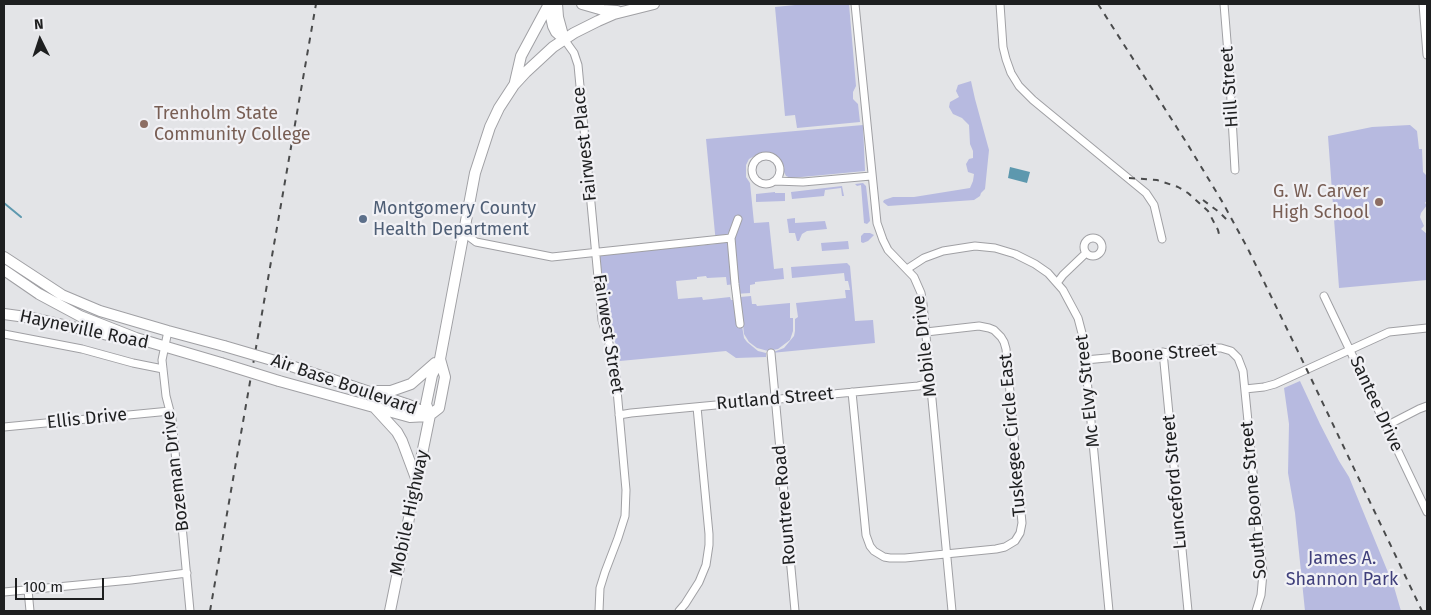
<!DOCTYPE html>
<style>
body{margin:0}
#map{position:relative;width:1431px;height:615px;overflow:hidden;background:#e3e4e7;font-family:"Fira Sans",sans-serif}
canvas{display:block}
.frame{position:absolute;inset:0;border:5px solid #1e1f20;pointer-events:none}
.north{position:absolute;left:15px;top:15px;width:50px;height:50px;-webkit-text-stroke:4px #f1f1f5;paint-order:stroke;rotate:356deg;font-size:14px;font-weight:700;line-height:20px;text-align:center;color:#1e1f20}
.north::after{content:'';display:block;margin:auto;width:18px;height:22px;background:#1e1f20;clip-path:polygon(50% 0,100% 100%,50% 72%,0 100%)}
.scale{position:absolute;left:15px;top:578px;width:89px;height:22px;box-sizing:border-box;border:2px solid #1e1f20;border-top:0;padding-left:6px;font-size:15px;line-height:18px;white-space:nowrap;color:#1e1f20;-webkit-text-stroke:4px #f1f1f5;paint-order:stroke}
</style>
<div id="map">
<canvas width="1431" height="615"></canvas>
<div class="frame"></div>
<div class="north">N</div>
<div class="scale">100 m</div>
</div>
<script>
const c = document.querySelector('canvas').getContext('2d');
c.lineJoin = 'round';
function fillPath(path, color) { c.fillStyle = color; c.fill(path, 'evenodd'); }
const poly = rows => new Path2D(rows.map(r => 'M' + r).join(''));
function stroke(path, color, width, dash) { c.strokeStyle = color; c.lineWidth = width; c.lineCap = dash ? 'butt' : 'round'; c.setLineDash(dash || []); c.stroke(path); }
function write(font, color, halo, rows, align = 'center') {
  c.font = font + ' "Fira Sans",sans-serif'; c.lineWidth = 4.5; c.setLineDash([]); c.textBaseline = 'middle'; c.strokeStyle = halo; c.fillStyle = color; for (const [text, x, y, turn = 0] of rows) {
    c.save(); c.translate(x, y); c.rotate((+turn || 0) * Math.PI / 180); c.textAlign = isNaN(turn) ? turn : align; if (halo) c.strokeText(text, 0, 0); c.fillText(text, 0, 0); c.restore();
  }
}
fillPath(poly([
 [805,4,849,4,856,86,853,92,853,99,858,104,860,122,797,128,795,115,785,116,775,7],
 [971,81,975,99,989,150,985,189,981,193,980,196,974,200,888,206,883,202,884,200,893,197,914,197,970,188,973,181,974,174,968,172,966,164,969,159,973,158,973,151,970,144,969,125,962,118,953,114,949,107,950,102,959,97,956,91,958,85],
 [863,125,865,171,791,178,786,176,784,172,779,159,772,153,760,153,749,159,746,165,746,177,750,183,754,223,769,222,774,269,783,268,784,279,755,282,755,284,750,285,750,293,735,294,734,284,727,285,726,277,707,278,706,276,697,277,697,279,676,281,678,299,702,297,703,300,730,297,731,300,735,300,738,326,742,326,744,338,747,342,758,351,766,353,766,357,736,358,726,351,620,361,607,311,599,259,601,255,716,244,706,139],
 [1410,125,1417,131,1419,149,1422,149,1423,172,1427,176,1427,200,1425,203,1427,205,1421,213,1420,217,1424,226,1421,229,1427,234,1427,280,1339,288,1328,136,1372,127],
 [863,183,866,186,870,221,867,224,864,223,861,185,857,186,855,184],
 [842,186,844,196,842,196,841,188,825,190,824,196,792,199,791,192],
 [775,192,775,193,785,193,785,201,756,202,756,194],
 [795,218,795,223,825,221,827,229,807,231,802,234,799,241,797,241,795,233,789,233,787,219],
 [864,233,870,233,874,235,868,241,863,243,861,242,861,236],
 [848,241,849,249,822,251,821,243],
 [847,263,850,266,855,321,873,320,875,343,771,353,784,348,794,336,795,331,795,319,798,317,796,303,846,298,845,290,850,290,848,281,845,281,844,273,792,278,791,267],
 [751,296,752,304,756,304,757,306,790,303,790,318,793,318,793,331,790,340,778,349,768,351,757,348,749,342,744,334,740,297],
 [1300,381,1320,424,1339,461,1349,477,1394,587,1401,611,1305,611,1295,513,1288,473,1289,424,1284,388]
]), '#b7bae0');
fillPath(poly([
 [1010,167,1030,172,1027,183,1008,178]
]), '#5d98ae');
stroke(poly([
 [4,203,21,217]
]), '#5d98ae', 2);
const street = poly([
 [855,4,877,223,883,240,888,250,914,277,921,293,923,304,952,611],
 [1000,4,1003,47,1006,59,1011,73,1019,86,1033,100,1146,193,1154,205,1162,239],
 [1224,4,1229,66,1235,170],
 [1423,4,1427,55],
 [564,39,574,53,578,65,602,320,611,350,615,368,626,490,625,516,618,538,605,572,600,588,599,611],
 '752 170a14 14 0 1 1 28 0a14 14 0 1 1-28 0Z',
 [775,181,803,182,871,176],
 [738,219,731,238,735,284,740,324],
 [464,233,476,242,552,257,731,238],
 '1084 247a9 9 0 1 1 18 0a9 9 0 1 1-18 0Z',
 [907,269,924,258,943,251,975,246,995,248,1015,254,1035,264,1048,273,1063,290,1078,318,1083,337,1109,611],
 [1057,283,1063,275,1086,253],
 [1324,296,1427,512],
 [168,331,162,360,166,396,172,419,190,611],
 [4,334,82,349,133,363,163,369],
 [1163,352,1188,611],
 [771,353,795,611],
 [1085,360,1216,348,1221,348,1231,351,1238,358,1243,371,1263,573,1261,595,1256,611],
 [1245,389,1264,387,1275,384,1389,332,1427,328],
 [852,392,866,535,870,546,874,551,884,557,890,558,905,558,996,549,1005,547,1015,541,1020,533,1022,523,1006,349,1004,342,1001,337,994,330,989,328,979,326,926,332],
 [619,415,631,413,918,386,931,383],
 [1386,426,1419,409,1427,406],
 [4,427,170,411],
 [28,590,30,611],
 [4,592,131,580,187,573],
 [679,611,685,604,699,582,706,565,709,545,709,534,697,407]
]);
const secondary = poly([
 [549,4,550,12,553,26,556,32,564,39],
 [557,4,558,17,564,39],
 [582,4,603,10,617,11],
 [515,82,521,56,549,4],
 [4,257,62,295,100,311,168,331,224,346],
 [4,270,39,294,80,316,136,338,221,363],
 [4,314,33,318,125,339],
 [282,363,409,405,430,415],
 [279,381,410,417,428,416],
 [376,391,391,391,411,384,435,363],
 [375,408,397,432,402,441,417,481],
 [430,415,439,408,445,377,440,359],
 [390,611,430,415,426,404,432,375,440,359,475,173,490,127,499,108,514,85,526,72,553,47,574,33,598,21,614,14,654,4]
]);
stroke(street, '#a0a0a4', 9);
stroke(secondary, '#a0a0a4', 12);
stroke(street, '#fff', 7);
stroke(secondary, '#fff', 10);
stroke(poly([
 [1098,4,1188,145,1223,203,1248,249,1307,370,1422,611],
 [1129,178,1157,180,1178,187,1188,193,1208,211,1218,230,1220,238],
 [1203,200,1219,212,1230,223],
 [210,611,316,4]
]), '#4a4b4c', 2, [6, 6]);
const secondaryBridge = poly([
 [224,346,282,363],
 [221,363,279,381]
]);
stroke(secondaryBridge, '#a0a0a4', 12, []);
stroke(secondaryBridge, '#fff', 10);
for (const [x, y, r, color] of [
 [144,124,5,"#8d6e63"],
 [1379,202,5,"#8d6e63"],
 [363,219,5,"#5c6f8a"]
]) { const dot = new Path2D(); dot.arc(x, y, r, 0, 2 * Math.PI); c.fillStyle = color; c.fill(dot); stroke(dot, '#f1f1f5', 2); }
write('18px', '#1e1f20', '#f1f1f5', [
 ["Hill Street",1230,87,-94],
 ["Fairwest Place",585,144,-96],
 ["Hayneville Road",84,330,12],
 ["Fairwest Street",608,334,81],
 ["Mobile Drive",925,346,-97],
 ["Boone Street",1164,354,-4],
 ["Air Base Boulevard",344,385,19],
 ["Mc Elvy Street",1088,391,-96],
 ["Rutland Street",775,399,-5],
 ["Santee Drive",1376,404,65],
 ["Ellis Drive",87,419,-6],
 ["Tuskegee Circle East",1013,435,-95],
 ["Bozeman Drive",176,471,-97],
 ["Lunceford Street",1175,482,-95],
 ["South Boone Street",1254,500,-95],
 ["Rountree Road",785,505,-95],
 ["Mobile Highway",410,513,-78]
]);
write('18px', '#785e54', '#f1f1f5', [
 ["Trenholm State",154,114],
 ["Community College",154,135],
 ["G. W. Carver",1369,192,"right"],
 ["High School",1369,213,"right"]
], 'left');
write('18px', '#4e5e75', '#f1f1f5', [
 ["Montgomery County",373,209],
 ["Health Department",373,230]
], 'left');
write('18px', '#3f3f7b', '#f1f1f5', [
 ["James A.",1342,559],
 ["Shannon Park",1342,580]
]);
</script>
